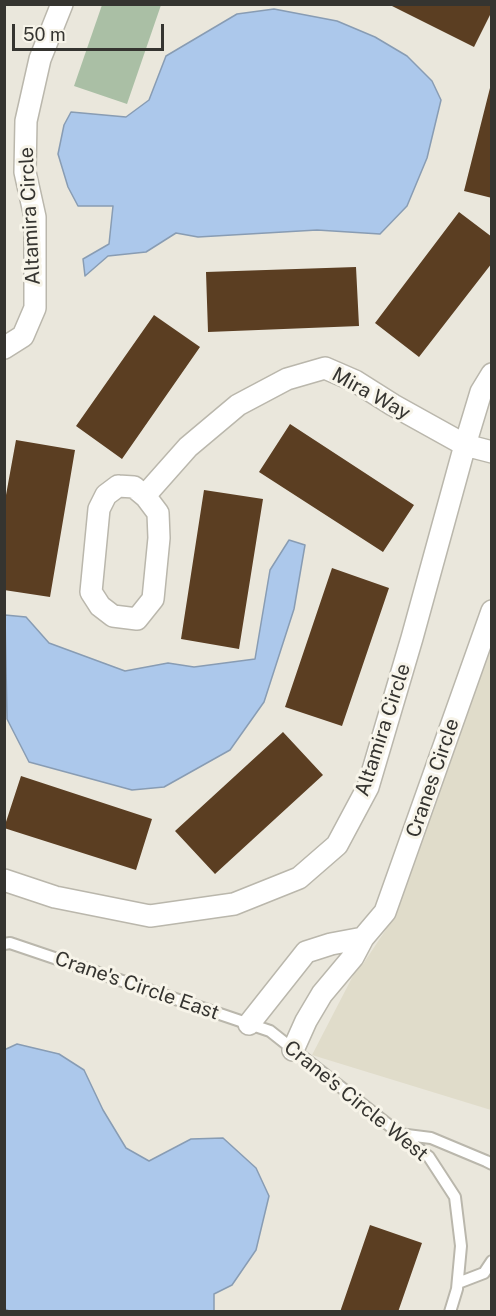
<!DOCTYPE html>
<style>
body{margin:0}
#map{position:relative;width:496px;height:1316px;overflow:hidden;background:#eae7dc;font-family:"Public Sans",sans-serif}
canvas{display:block}
.frame{position:absolute;inset:0;border:6px solid #353430;pointer-events:none}
.scale{position:absolute;left:12px;top:24px;width:152px;height:27px;box-sizing:border-box;border:3px solid #353430;border-top:0;padding-left:8px;font-size:18px;line-height:21px;white-space:nowrap;color:#353430;-webkit-text-stroke:4px #f7f4e9;paint-order:stroke}
</style>
<div id="map">
<canvas width="496" height="1316"></canvas>
<div class="frame"></div>
<div class="scale">50 m</div>
</div>
<script>
const c = document.querySelector('canvas').getContext('2d');
c.lineJoin = 'round';
function fillPath(path, color) { c.fillStyle = color; c.fill(path, 'evenodd'); }
const poly = rows => new Path2D(rows.map(r => 'M' + r).join(''));
function stroke(path, color, width, dash) { c.strokeStyle = color; c.lineWidth = width; c.lineCap = dash ? 'butt' : 'round'; c.setLineDash(dash || []); c.stroke(path); }
function write(font, color, halo, rows, align = 'center') {
  c.font = font + ' "Public Sans",sans-serif'; c.lineWidth = 6; c.setLineDash([]); c.textBaseline = 'middle'; c.strokeStyle = halo; c.fillStyle = color; for (const [text, x, y, turn = 0] of rows) {
    c.save(); c.translate(x, y); c.rotate((+turn || 0) * Math.PI / 180); c.textAlign = isNaN(turn) ? turn : align; if (halo) c.strokeText(text, 0, 0); c.fillText(text, 0, 0); c.restore();
  }
}
fillPath(poly([
 [491,643,491,1110,312,1055,357,968,363,964,395,916]
]), '#e0dcca');
fillPath(poly([
 [102,5,161,5,127,104,74,86]
]), '#aabfa5');
const water = poly([
 [274,9,337,21,375,37,407,56,432,81,441,100,427,158,407,206,380,234,317,230,198,237,176,233,146,252,108,256,85,276,83,259,109,244,113,206,78,206,68,187,58,154,64,125,71,112,126,117,149,100,166,56,237,14,274,9],
 [289,540,305,545,294,609,264,702,230,750,164,787,132,790,29,762,7,719,5,615,26,617,49,643,125,671,168,663,194,667,255,659,270,570,289,540],
 [17,1044,59,1054,84,1070,103,1110,126,1148,149,1161,191,1139,223,1138,256,1168,269,1196,256,1250,232,1285,214,1294,214,1311,11,1312,5,1309,4,1050,17,1044]
]);
fillPath(water, '#acc8eb');
stroke(water, '#889cb3', 1.5);
fillPath(poly([
 [388,4,492,4,492,11,474,47],
 [491,84,492,84,492,198,464,191],
 [459,212,492,237,492,263,419,357,375,323],
 [356,267,359,326,208,332,206,272],
 [154,315,200,347,122,459,76,426],
 [290,424,414,505,383,552,259,472],
 [16,440,75,450,50,597,4,590,4,506],
 [204,490,263,499,239,649,181,639],
 [332,568,389,588,342,726,285,707],
 [283,732,323,775,215,874,175,831],
 [21,776,152,819,136,870,4,828],
 [370,1225,422,1243,398,1312,340,1312]
]), '#5b3e22');
const service = poly([
 [4,944,10,943,270,1031,429,1157,455,1197,461,1246,457,1289,450,1312],
 [399,1134,431,1138,486,1161,492,1164],
 [458,1283,484,1273,492,1261]
]);
const minor = poly([
 [4,348,23,336,35,308,35,217,25,172,26,121,40,59,62,4],
 [118,486,134,487,146,497,158,513,159,538,153,599,137,619,113,616,100,606,91,592,99,509,106,495,118,486],
 [146,497,149,491,188,447,238,405,287,379,325,368,355,381,393,405,465,445,492,452],
 [4,880,55,897,150,916,234,904,299,878,337,845,368,787,412,638,465,445,481,392,492,374],
 [249,1024,306,952,331,944,363,938],
 [293,1050,306,1021,322,994,353,957,363,938,385,912,492,611]
]);
stroke(service, '#bab7ac', 14);
stroke(minor, '#bab7ac', 24);
stroke(service, '#fff', 10);
stroke(minor, '#fff', 21);
write('20px', '#353430', '#f7f4e9', [
 ["Altamira Circle",30,216,-93],
 ["Mira Way",371,394,29],
 ["Altamira Circle",383,730,-72],
 ["Cranes Circle",433,778,-71],
 ["Crane's Circle East",137,986,19],
 ["Crane's Circle West",356,1101,39]
]);
</script>
